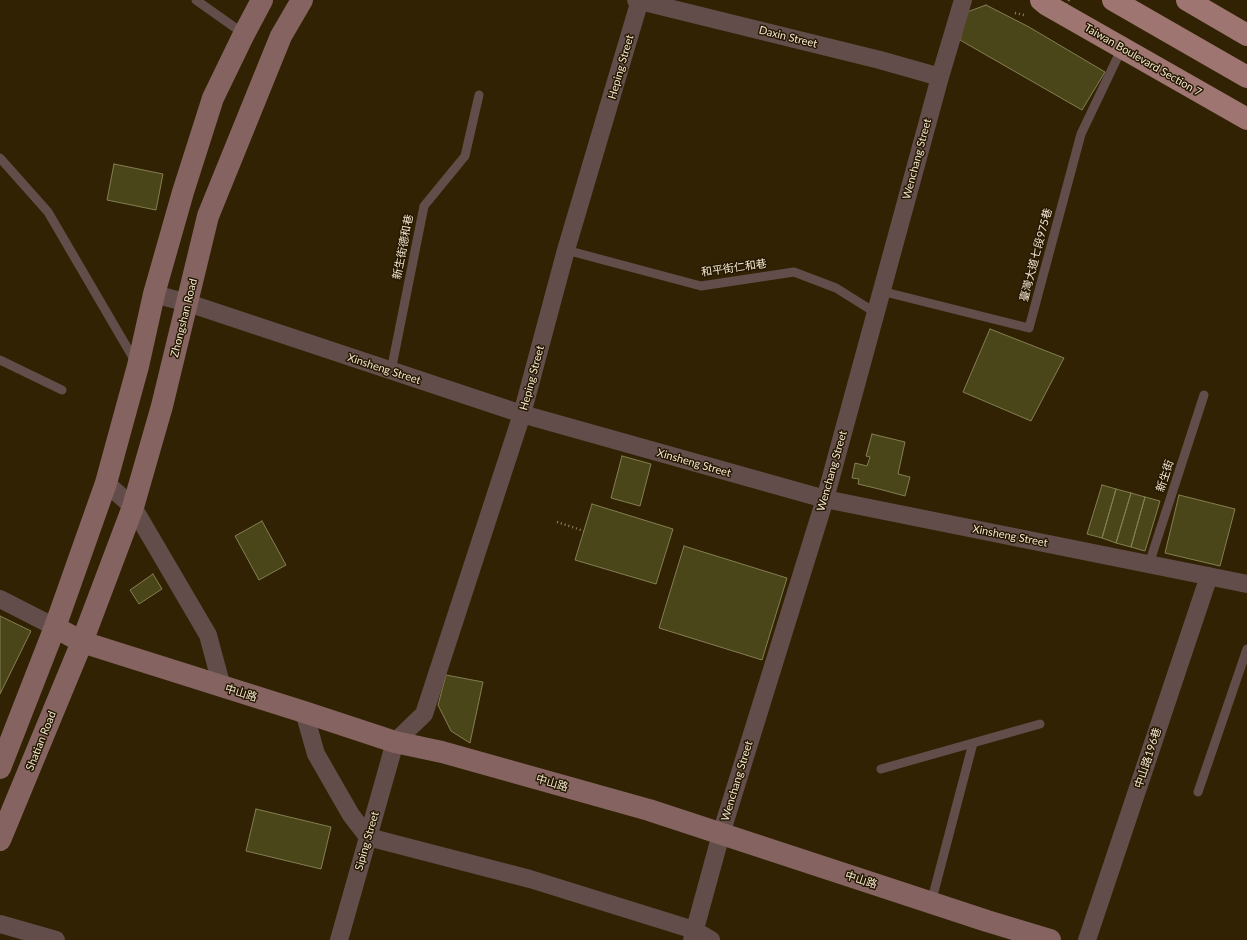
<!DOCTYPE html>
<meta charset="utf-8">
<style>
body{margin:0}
canvas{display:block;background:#302202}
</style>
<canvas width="1247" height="940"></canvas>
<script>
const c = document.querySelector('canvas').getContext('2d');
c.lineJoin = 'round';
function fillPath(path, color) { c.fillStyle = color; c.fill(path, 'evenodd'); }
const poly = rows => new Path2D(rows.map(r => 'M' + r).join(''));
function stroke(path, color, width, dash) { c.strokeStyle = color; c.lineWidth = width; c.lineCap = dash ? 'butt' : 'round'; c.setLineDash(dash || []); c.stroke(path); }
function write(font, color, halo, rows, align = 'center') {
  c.font = font + ' Lato,"Noto Sans TC",sans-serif'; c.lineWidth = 3; c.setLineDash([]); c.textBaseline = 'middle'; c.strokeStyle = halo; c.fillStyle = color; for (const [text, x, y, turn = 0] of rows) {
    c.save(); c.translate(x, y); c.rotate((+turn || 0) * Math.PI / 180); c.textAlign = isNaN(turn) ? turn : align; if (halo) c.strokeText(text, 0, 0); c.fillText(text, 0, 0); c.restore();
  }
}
const building = poly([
 [986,5,1029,27,1105,72,1082,110,960,40,967,12,986,5],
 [114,164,163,174,156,210,107,200,114,164],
 [990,329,1064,358,1031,421,963,392,990,329],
 [872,434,905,442,898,474,910,477,905,496,879,489,858,484,859,479,852,478,855,463,867,466,870,457,866,456,872,434],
 [622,456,651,464,640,506,611,498,622,456],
 [1102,485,1116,489,1102,538,1087,534,1102,485],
 [1116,489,1131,493,1116,543,1102,538,1116,489],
 [1131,493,1145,497,1131,547,1116,543,1131,493],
 [1179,495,1235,509,1220,566,1165,553,1179,495],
 [1145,497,1160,501,1145,551,1131,547,1145,497],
 [592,504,673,529,656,584,575,560,592,504],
 [262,521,286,565,259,580,235,536,262,521],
 [684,546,787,578,762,660,659,628,684,546],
 [153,574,162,589,139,604,130,590,153,574],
 [0,616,31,631,0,694,0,616],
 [446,675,483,682,470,743,451,731,438,705,446,675],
 [256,809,331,827,321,869,246,851,256,809]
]);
fillPath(building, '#4a4619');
stroke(building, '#837f52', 1);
stroke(poly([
 [1015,13,1024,15],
 [557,522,584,531]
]), '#908368', 2.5, [1, 3]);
stroke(poly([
 [196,0,244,34],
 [0,158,48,212,135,361],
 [566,250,701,286,794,272,836,288,876,313],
 [881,291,1029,328,1081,134,1122,48],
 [0,360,62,390],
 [391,371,424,206,465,156,479,95],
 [1149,564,1204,395],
 [881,769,1040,724],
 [1198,792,1247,649],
 [931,903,973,743]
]), '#624d4b', 9);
stroke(poly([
 [636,0,880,60,940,77],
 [154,294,188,303,522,414,825,499,1247,584],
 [106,483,133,507,208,635,222,687],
 [0,599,55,627],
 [304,712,316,754,351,815,368,837,530,879,694,930,711,940],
 [0,924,56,940],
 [339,940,395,742,424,714,522,414,566,250,640,0],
 [692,940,721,834,825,499,940,77,963,0],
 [1087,940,1209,576]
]), '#624d4b', 18);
stroke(poly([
 [55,627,82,642,304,712,395,742,442,752,649,810,987,921,1050,940],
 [0,768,55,627,106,483,138,366,154,294,183,192,213,98,244,34,262,0],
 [0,840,82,642,133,507,162,406,208,216,281,36,302,0]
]), '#856361', 22);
stroke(poly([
 [1041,0,1047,5,1247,119],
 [1113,0,1247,77],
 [1187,0,1247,35]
]), '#9f7571', 22);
stroke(poly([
 [1057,22,1069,0]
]), '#908368', 2.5, [1, 3]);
write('11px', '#f3e8d2', '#261800', [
 ["Daxin Street",788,37,14],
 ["Taiwan Boulevard Section 7",1143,60,30],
 ["Heping Street",621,67,-74],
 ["Wenchang Street",917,159,-75],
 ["新生街德和巷",403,247,-79],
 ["臺灣大道七段975巷",1036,255,-75],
 ["和平街仁和巷",734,268,-8],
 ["Zhongshan Road",184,318,-76],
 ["Xinsheng Street",384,369,18],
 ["Heping Street",532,378,-75],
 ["Xinsheng Street",694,463,16],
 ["Wenchang Street",832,471,-74],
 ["新生街",1165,476,-72],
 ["Xinsheng Street",1010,536,11],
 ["中山路",241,693,17],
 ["Shatian Road",41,741,-68],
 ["中山路196巷",1148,758,-72],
 ["Wenchang Street",737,781,-73],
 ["中山路",552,783,16],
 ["Siping Street",367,841,-74],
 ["中山路",861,880,18]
]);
</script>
